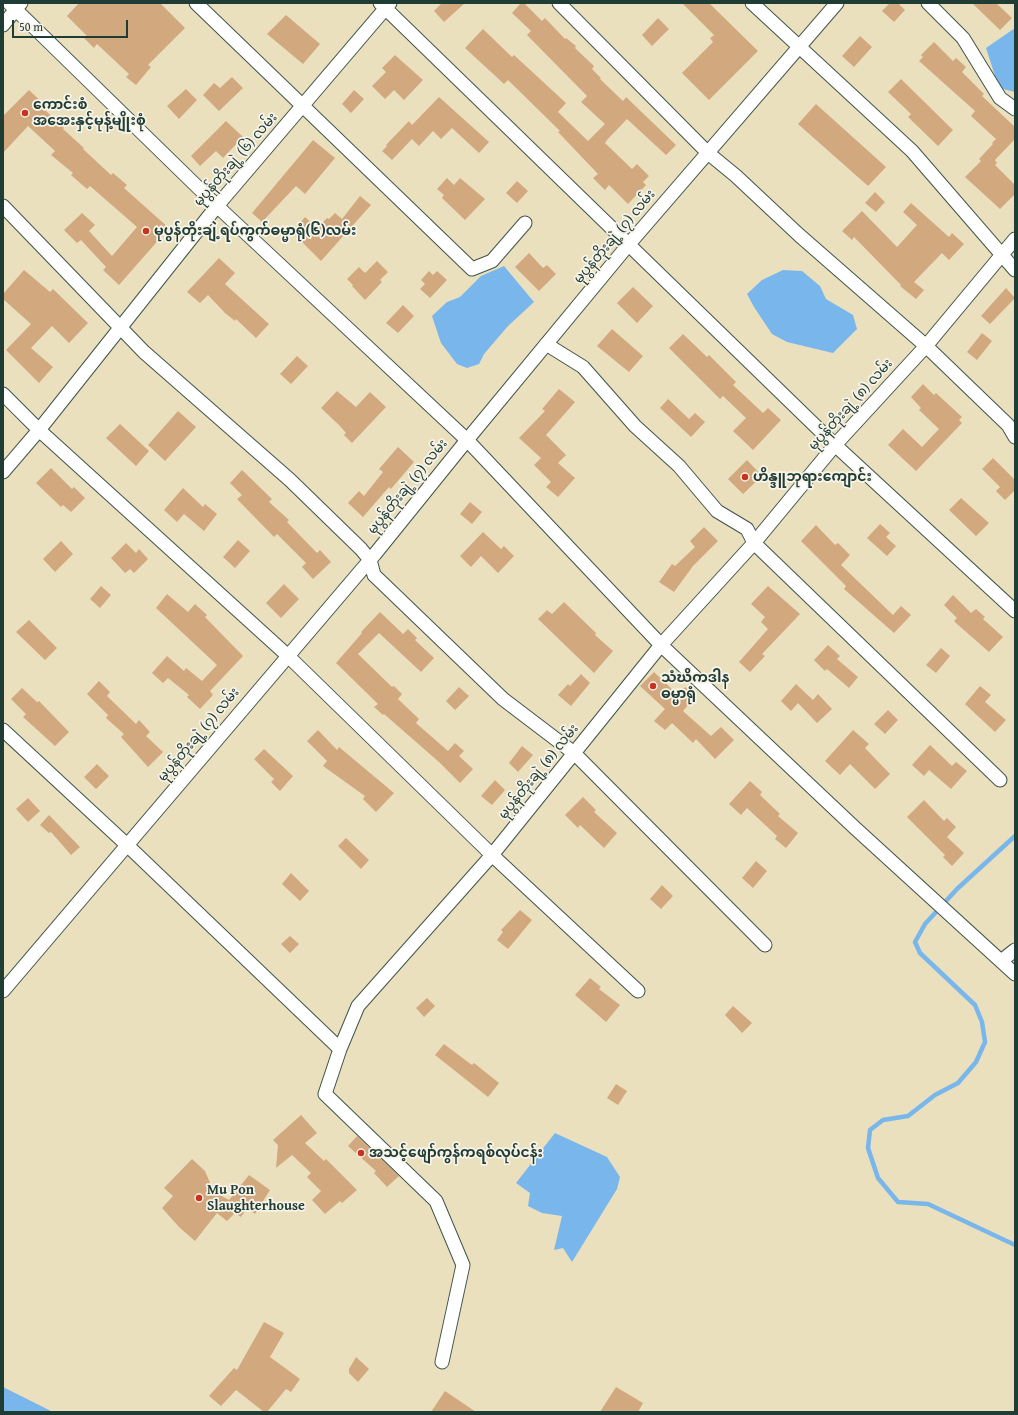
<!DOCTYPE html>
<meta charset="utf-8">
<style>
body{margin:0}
#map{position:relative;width:1018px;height:1415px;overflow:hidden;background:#ebe0be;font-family:"Gentium Book Plus",serif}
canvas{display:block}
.frame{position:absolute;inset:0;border:4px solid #1f3d34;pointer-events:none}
.scale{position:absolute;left:12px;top:20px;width:116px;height:18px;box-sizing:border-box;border:2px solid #1f3d34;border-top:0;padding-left:5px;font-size:12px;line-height:14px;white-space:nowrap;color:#1f3d34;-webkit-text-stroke:3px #f7f3e8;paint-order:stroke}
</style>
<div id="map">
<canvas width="1018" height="1415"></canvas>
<div class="frame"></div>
<div class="scale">50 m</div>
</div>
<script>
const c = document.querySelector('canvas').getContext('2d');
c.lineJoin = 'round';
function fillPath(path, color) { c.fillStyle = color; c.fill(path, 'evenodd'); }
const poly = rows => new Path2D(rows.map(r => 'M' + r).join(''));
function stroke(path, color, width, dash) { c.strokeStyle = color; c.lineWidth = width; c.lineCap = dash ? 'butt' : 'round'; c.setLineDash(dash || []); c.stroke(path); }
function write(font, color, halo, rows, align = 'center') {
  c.font = font + ' "Gentium Book Plus","Noto Sans Myanmar",serif'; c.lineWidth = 3.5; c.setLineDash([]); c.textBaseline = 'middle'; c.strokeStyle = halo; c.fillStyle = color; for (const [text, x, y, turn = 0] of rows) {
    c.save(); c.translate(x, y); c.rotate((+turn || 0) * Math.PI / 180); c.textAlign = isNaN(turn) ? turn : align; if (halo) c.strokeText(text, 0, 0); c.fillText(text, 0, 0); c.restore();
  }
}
fillPath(poly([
 [1015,28,1015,92,999,88,986,48],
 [504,266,534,302,508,326,484,354,479,364,467,368,457,364,441,343,432,316,447,302,460,297,481,276],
 [783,270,802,271,820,286,826,299,853,315,857,329,833,353,787,342,772,334,754,307,747,294,762,280],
 [555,1133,607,1157,620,1177,617,1189,572,1262,563,1248,554,1250,562,1216,542,1213,528,1206,530,1193,516,1183],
 [3,1387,53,1412,3,1412]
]), '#78b6eb');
stroke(poly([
 [1015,836,957,889,925,924,915,942,920,953,975,1005,982,1022,985,1042,976,1062,958,1083,935,1095,908,1116,883,1120,870,1130,868,1148,878,1178,898,1202,928,1204,1015,1245]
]), '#78b6eb', 4.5);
fillPath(poly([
 [79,3,160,3,185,28,148,65,151,67,136,85,126,77,129,74,97,44,94,48,84,38,87,36,67,16],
 [442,3,465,3,444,22,434,11],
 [521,3,524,3,542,21,545,18,565,39,566,38,576,46,575,48,594,66,592,69,601,78,600,79,623,101,626,97,676,145,666,155,627,119,607,140,605,143,632,169,637,164,649,176,643,182,646,185,628,204,609,185,605,190,593,178,598,174,558,132,560,131,508,80,504,84,465,48,483,29,512,57,514,55,566,103,558,112,588,141,605,124,581,102,587,96,527,35,531,31,512,13],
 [682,3,709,3,758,51,709,100,682,73,713,42,710,38,714,35],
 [890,3,898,3,905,10,894,22,882,11],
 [972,3,996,3,1012,18,1000,30],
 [286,15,320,44,303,64,267,34],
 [658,18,669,29,652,46,642,35],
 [860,36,872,47,854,67,842,56],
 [934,42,953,61,956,58,966,67,962,72,984,94,982,96,1015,127,1015,139,995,160,997,163,995,165,1015,185,1015,194,1000,209,965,177,981,161,979,159,993,144,992,143,996,139,971,116,975,111,919,61,923,57,921,55],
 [395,55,423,80,404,100,394,90,385,99,372,86,386,72,382,68],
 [232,77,243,88,219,111,203,95,214,83,220,88],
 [901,79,953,130,938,146,908,117,911,114,888,92],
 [186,89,197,100,179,119,167,106],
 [29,90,47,107,45,110,64,128,63,129,84,148,83,149,111,175,113,173,127,185,124,188,169,228,119,285,103,270,106,267,81,240,77,243,64,230,82,213,95,225,89,231,112,256,137,227,90,186,87,189,71,175,73,173,51,155,55,151,28,126,3,153,3,116],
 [354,90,364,99,351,113,342,104],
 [439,97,489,142,479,153,452,128,441,139,433,131,419,146,412,139,392,160,382,151,387,146,386,145,409,121,412,125],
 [816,104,886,167,868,186,798,124],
 [226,121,243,137,223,158,216,151,200,166,191,156],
 [313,140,335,158,305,194,296,186,262,222,252,213],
 [447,178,454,185,460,178,485,199,465,220,442,198,444,195,437,189],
 [517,181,528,191,517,203,506,193],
 [875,192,885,202,876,212,865,203],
 [360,196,371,205,321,261,292,232,305,217,317,228,327,218,329,219,335,213,342,219],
 [911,203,949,237,952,233,964,244,949,260,942,253,914,282,924,290,916,299,900,286,901,285,854,237,852,240,842,231,862,211,897,247,917,225,903,212],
 [529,253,543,268,547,265,556,274,539,291,515,267],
 [219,258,235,273,225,284,269,324,256,338,236,319,235,321,225,313,208,295,200,303,187,292],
 [377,261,388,272,380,280,382,282,365,300,352,286,353,285,347,279,359,267,365,273],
 [24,270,50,292,53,289,88,323,69,343,52,326,31,348,53,367,39,383,6,350,31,324,3,299,3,294],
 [429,271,433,275,437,271,447,280,430,298,420,289,425,284,421,280],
 [633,287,653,306,637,323,617,303],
 [1006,288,1015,298,990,324,981,316],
 [403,305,414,316,398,333,386,323],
 [612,329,643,356,629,372,597,346],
 [982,333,992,341,977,360,967,352],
 [683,334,707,357,709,355,736,382,733,385,763,413,768,408,781,420,753,450,733,431,746,418,723,396,720,399,669,348],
 [297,356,308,366,291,384,280,374],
 [923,384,934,395,936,393,962,417,959,420,962,423,916,471,888,445,903,429,922,447,939,429,919,410,921,408,911,397],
 [559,389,575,402,546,435,566,455,558,463,575,478,558,497,546,487,551,482,534,465,541,458,519,438,545,411,542,409],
 [337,391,356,407,370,392,386,407,352,443,344,435,346,433,340,426,321,408],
 [668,399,689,419,695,413,705,422,691,437,660,408],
 [178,411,196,427,165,461,148,445],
 [120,424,149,451,136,466,106,438],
 [398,447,414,462,391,489,389,487,363,517,348,503,359,491,364,496,383,472,379,469],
 [993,458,1015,480,1015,490,1005,500,996,491,1000,487,982,469],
 [747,460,762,476,743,494,728,479],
 [51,468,72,489,74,487,85,498,71,512,63,505,61,507,36,483],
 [242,470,272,499,269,502,289,520,287,522,317,553,320,550,331,562,313,579,302,567,306,563,277,534,274,537,237,499,242,495,230,483],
 [183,488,203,507,205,504,217,514,204,531,184,514,177,522,164,510],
 [961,498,989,523,976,536,949,510],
 [470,502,482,512,472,524,460,514],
 [880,524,890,533,886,537,896,546,887,556,867,538],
 [816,525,835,545,838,543,850,555,841,565,893,615,901,606,911,615,894,633,844,589,846,586,801,541],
 [704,527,718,541,693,566,674,592,659,582,672,564,675,566,695,547,690,541],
 [483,532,501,549,504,546,514,556,498,573,481,556,471,567,460,556],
 [238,540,250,551,235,568,223,557],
 [61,541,73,554,55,572,43,559],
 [126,543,136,553,139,549,148,559,134,573,130,569,125,573,111,558],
 [284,584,299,599,281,618,266,603],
 [101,586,111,595,100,608,90,599],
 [768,586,800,614,762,654,765,656,750,672,739,662,768,629,761,622,765,617,751,604],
 [167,594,188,612,195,604,207,615,205,617,243,656,210,691,213,695,200,709,187,697,189,695,168,678,163,683,152,673,167,656,184,671,186,668,202,681,217,665,156,608],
 [953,595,971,613,976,609,985,617,983,619,1003,637,989,652,957,624,954,621,957,618,944,605],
 [564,602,596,633,595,635,613,651,594,673,538,619,547,610,552,614],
 [380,612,403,634,408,629,417,638,415,640,434,658,421,672,379,633,358,654,392,687,394,686,402,694,398,699,419,719,416,723,448,751,455,743,464,751,459,756,473,769,460,783,439,762,384,714,383,715,374,707,378,704,336,663,362,633,361,632],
 [29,620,57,648,45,660,16,632],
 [828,645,840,656,837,659,858,677,849,688,827,669,825,671,814,660],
 [941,648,950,656,936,673,926,665],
 [654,672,678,695,685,687,696,696,683,711,711,736,721,727,734,740,715,759,696,739,693,743,672,723,665,730,654,721,665,709,640,686],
 [581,674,590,683,571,706,558,695,568,684,570,686],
 [99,681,110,692,107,696,136,724,139,720,150,732,146,736,163,752,148,767,121,737,124,734,106,718,108,715,87,694],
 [796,684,813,700,818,694,832,709,817,723,798,703,791,711,781,701],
 [980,686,991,695,985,702,1006,720,995,732,965,704],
 [459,687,469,696,455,710,446,701],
 [22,688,37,702,39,701,69,732,55,746,23,717,26,714,11,699],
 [888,710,898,720,885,734,874,724],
 [318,730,337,750,339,747,394,793,376,812,363,799,365,796,323,766,327,761,307,741],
 [853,730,869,744,865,748,890,774,875,789,850,764,840,775,825,761],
 [930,745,952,766,956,762,967,771,951,789,929,770,924,776,912,765],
 [522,746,533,755,518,772,509,763],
 [264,749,293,776,280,791,271,782,274,779,254,759],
 [97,764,109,776,96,789,84,777],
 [495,780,505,790,492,805,481,796],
 [750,781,762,792,760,795,780,814,778,816,798,833,786,848,775,839,777,836,747,808,741,815,729,804],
 [583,797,596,810,594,812,617,833,604,848,580,825,578,828,565,815],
 [28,798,40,811,28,822,16,809],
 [924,800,944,821,947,818,956,827,947,837,964,853,952,866,943,857,945,855,907,817],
 [49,815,80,847,71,855,51,832,49,833,40,825],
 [346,838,369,860,361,869,338,846],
 [756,861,767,871,753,888,742,878],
 [291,873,309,891,300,901,282,884],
 [662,885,673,896,661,909,650,899],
 [520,910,532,920,508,949,497,940,503,932,501,930],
 [290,936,299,944,290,953,281,944],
 [590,978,601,987,599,989,620,1005,606,1022,575,995],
 [427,998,435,1006,424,1017,416,1008],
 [733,1006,752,1023,742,1033,725,1015],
 [444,1044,472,1065,474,1063,499,1083,488,1097,435,1055],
 [616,1084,627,1091,618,1105,607,1098],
 [301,1115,317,1133,305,1143,324,1161,326,1159,357,1190,342,1203,340,1201,325,1214,312,1200,321,1191,307,1177,311,1173,292,1155,276,1168,278,1145,273,1140],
 [357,1136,399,1176,387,1187,374,1173,376,1171,348,1146],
 [192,1159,205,1171,214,1192,229,1200,249,1175,270,1190,255,1214,247,1208,241,1217,235,1213,227,1221,217,1213,195,1241,179,1227,162,1208,173,1196,164,1188],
 [264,1322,284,1333,270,1357,300,1379,291,1392,286,1389,267,1412,264,1412,236,1390,221,1406,209,1396,234,1368,237,1370],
 [356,1357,369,1369,358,1382,349,1373,349,1369],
 [616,1387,643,1403,638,1412,600,1412],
 [445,1391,476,1412,431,1412]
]), '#d2a87f');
const minor = poly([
 [9,3,217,206,467,440,661,645,855,828,1015,974],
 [196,3,472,269,492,261,525,223],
 [380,3,835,445,1015,611],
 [559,3,708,153,736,176,799,235,926,346,1008,425,1015,437],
 [752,3,912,151,1015,270],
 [928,3,963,38,1000,98,1015,109],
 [3,25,21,3],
 [3,206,144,352,290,480,361,549,370,560,374,575,503,699,574,753,765,945],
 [546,344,583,367,635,426,679,466,717,511,747,529,754,543,1000,780],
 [3,394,39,430,287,655,492,855,638,991],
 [3,472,39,430,217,206,390,3],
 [3,730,127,845,340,1049],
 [1001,961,1015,950],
 [3,991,375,554,467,440,629,244,837,3],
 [442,1362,463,1265,436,1201,325,1094,340,1049,358,1006,492,855,661,645,754,543,835,445,926,346,1015,239]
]);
stroke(minor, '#3e5549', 15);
stroke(minor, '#fff', 13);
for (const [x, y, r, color] of [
 [25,113,4,"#c8321e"],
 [146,231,4,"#c8321e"],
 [745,477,4,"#c8321e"],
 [653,686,4,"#c8321e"],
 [361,1153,4,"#c8321e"],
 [199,1198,4,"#c8321e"]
]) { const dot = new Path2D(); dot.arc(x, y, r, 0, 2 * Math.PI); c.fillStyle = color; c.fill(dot); stroke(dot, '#f7f3e8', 1.5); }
write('bold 14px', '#1f3d34', '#f7f3e8', [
 ["ကောင်းစံ",33,105],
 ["အအေးနှင့်မုန့်မျိုးစုံ",33,121],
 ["မုပွန်တိုးချဲ့ရပ်ကွက်ဓမ္မာရုံ(၆)လမ်း",154,231],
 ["ဟိန္ဒူဘုရားကျောင်း",753,477],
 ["သံဃိကဒါန",661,678],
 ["ဓမ္မာရုံ",661,694],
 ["အသင့်ဖျော်ကွန်ကရစ်လုပ်ငန်း",369,1153],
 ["Mu Pon",207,1190],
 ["Slaughterhouse",207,1206]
], 'left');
write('14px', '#1f3d34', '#f7f3e8', [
 ["မုပွန်တိုးချဲ့ (၆) လမ်း",236,160,-49],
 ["မုပွန်တိုးချဲ့ (၇) လမ်း",615,237,-50],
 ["မုပွန်တိုးချဲ့ (၈) လမ်း",851,405,-48],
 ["မုပွန်တိုးချဲ့ (၇) လမ်း",408,487,-51],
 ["မုပွန်တိုးချဲ့ (၇) လမ်း",199,735,-50],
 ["မုပွန်တိုးချဲ့ (၈) လမ်း",539,772,-51]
]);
</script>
